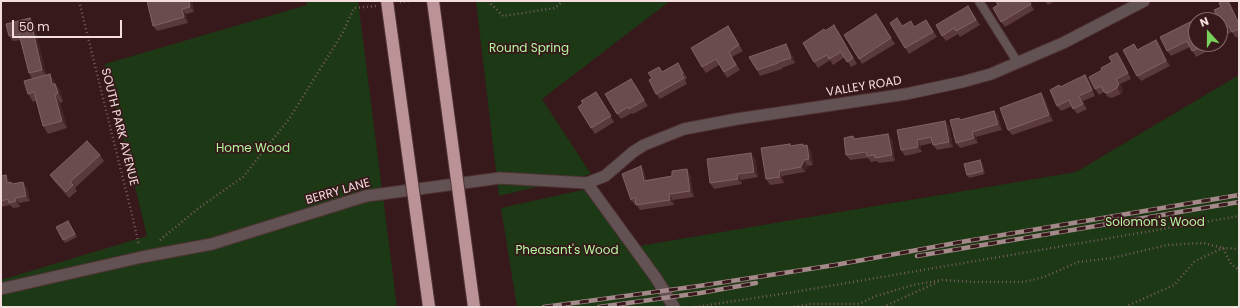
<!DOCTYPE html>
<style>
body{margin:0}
#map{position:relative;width:1240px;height:308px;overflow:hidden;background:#37181b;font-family:Poppins,sans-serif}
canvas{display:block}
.frame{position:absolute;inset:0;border:2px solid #f4ddde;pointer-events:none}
.north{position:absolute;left:1188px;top:12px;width:40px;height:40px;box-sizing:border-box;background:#37181b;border:1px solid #836769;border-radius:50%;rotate:339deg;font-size:11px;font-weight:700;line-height:16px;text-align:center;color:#f4ddde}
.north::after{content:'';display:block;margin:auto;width:14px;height:18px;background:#76d25a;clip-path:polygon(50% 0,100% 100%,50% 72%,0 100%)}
.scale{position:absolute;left:12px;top:20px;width:110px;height:18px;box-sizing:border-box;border:2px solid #f4ddde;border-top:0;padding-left:5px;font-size:12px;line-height:14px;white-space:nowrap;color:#f4ddde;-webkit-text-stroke:3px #37181b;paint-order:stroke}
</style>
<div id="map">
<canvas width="1240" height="308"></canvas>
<div class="frame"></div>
<div class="north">N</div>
<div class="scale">50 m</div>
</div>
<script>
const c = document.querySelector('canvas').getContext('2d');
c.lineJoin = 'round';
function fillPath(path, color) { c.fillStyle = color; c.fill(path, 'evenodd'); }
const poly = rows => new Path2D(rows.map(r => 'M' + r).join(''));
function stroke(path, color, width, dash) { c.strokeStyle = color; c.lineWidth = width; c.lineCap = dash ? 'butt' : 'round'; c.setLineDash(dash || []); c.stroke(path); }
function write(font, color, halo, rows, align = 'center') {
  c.font = font + ' Poppins,sans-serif'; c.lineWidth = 3.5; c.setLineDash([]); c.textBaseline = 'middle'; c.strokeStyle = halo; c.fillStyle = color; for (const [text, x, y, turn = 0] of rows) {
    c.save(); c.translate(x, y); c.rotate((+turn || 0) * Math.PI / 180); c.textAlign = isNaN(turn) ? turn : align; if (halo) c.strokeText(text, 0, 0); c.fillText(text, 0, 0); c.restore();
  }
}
fillPath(poly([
 [306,1,358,1,397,307,1,307,1,280,147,236,105,64,307,5],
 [476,1,670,1,542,99,591,174,499,196],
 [1239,75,1239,307,517,307,501,208,591,188,633,247,1076,172]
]), '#1d3814');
const service = poly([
 [979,1,1018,63]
]);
const minor = poly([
 [587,183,656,278,674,307],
 [1,289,142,257,212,244,366,196,500,178,587,183,605,176,633,152,644,145,684,129,737,119,906,94,962,82,991,74,1063,43,1144,1]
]);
stroke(service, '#513436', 10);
stroke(minor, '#513436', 13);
stroke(poly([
 [79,1,132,215,139,245],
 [488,1,503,16,555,8,563,1],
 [400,2,410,1],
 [160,240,200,207,243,177,289,119,342,34,354,8,376,6],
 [695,307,794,292,1239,216],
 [794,307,810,304,859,304,876,296,913,285,942,280,974,282,1024,282,1044,277,1078,262,1112,258,1167,245,1203,243,1223,248,1231,264,1239,270],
 [883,307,938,282],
 [1125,307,1174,285,1195,261,1223,248,1239,249]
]), '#795c5f', 2.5, [1, 3]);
stroke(service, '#625253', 8);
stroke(minor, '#625253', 11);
const rail = poly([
 [917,256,1239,202],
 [544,307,699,286,835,265,961,242,1239,195],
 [599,307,700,293,756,283]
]);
stroke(rail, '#a4898b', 4.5);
stroke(rail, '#37181b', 3, [9]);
const motorwayBridge = poly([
 [387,1,429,307],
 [433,1,474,307]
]);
stroke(motorwayBridge, '#513436', 14, []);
stroke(motorwayBridge, '#bb9295', 12);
fillPath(poly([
 [147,1,192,1,194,12,186,14,188,23,157,31,153,26],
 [996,1,1029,1,1034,10,1005,27,1001,22,998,5],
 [1045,1,1055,1,1048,5],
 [1228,1,1231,5,1239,22,1239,36,1236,38,1232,32,1220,37,1220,20,1216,14,1221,7],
 [968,6,980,25,960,37,958,34,946,41,942,36],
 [880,20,895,44,862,64,859,59],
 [926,20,937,37,909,54,905,48,902,26,915,27],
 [1192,21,1196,27,1196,44,1204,44,1208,51,1196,57,1190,47,1171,56,1167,51],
 [34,24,46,75,50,74,60,91,63,101,60,103,67,128,48,134,43,126,36,101,33,102,28,94,32,79,29,73,21,40,13,41,9,36],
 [728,26,743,51,732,57,740,70,727,78,719,65,706,73,702,67],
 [825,30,838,31,857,64,851,67,845,57,833,65,830,60,818,68,814,62],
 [1156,40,1160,46,1170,66,1141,81,1137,76,1134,44,1138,50],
 [786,44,790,50,795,63,782,68,782,69,760,76,757,70],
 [1117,53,1121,58,1131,79,1120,84,1123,90,1121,94,1112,98,1108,97,1104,92,1099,95,1095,89,1102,70,1112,62],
 [678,63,687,78,685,80,687,84,660,99,656,94,652,78,659,67,662,72],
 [1085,75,1089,81,1095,96,1083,101,1087,109,1077,114,1072,106,1061,111,1057,106,1059,85,1060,87],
 [635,84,648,106,633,114,632,113,621,119,617,114],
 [1041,93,1045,99,1053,121,1012,135,1008,130],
 [600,98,614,122,595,134,591,128],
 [994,111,998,116,1002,130,976,137,978,143,960,148,956,143,959,118,961,120],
 [945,121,949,126,953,147,937,150,933,145,932,143,920,146,922,152,905,156,901,150],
 [888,134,892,140,895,161,879,163,877,161,871,162,868,158,850,160,846,155,855,139],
 [803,144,804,146,807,145,811,151,813,165,808,166,805,172,782,176,784,183,770,185,766,179,791,146],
 [100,155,104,161,75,188,77,191,69,198,54,181,50,175],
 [755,158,758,177,741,180,742,184,714,189,710,183],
 [982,162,985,174,969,178,967,175],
 [641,166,644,171,646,180,672,176,687,169,690,175,694,197,673,200,674,205,640,210,636,204,635,205,631,200],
 [6,175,10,182,11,182,13,184,23,182,27,187,30,201,19,203,20,207,13,208,10,205,1,207,1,176],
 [70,224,77,237,65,243,63,240]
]), '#5a393c');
fillPath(poly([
 [189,1,192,1,194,12,190,7],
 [1228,1,1231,5,1239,22,1239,24],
 [182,9,186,14,188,23,184,17],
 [30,18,34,24,46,76,42,70],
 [834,25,838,31,857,64,853,58],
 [728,26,732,32,743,51,739,45],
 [1156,40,1160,46,1170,66,1166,61],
 [786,44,790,50,795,63,791,58],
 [1117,53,1121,58,1131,79,1128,73],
 [50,74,60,91,63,101,52,84],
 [1085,75,1089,81,1095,96,1092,90],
 [631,79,635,84,648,106,644,100],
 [1116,79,1120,84,1123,90,1121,94,1117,88],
 [1041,93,1045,99,1053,121,1049,115],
 [55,95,60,103,67,128,62,121],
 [1079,96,1083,101,1087,109,1083,104],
 [994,111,998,116,1002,130,998,124],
 [945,121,949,126,953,147,949,142],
 [972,132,976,137,978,143,974,138],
 [888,134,892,140,895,161,892,155],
 [917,140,920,146,922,152,918,147],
 [807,145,811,151,813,165,809,159],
 [751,153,755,158,758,177,754,172],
 [804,160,808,166,805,172,801,167],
 [980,160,982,162,985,174,983,171],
 [641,166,644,171,647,186,644,181],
 [687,169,690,175,694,197,690,191],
 [779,171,782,176,784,183,780,177],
 [737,174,741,180,742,184,738,179],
 [6,175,10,181,11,188,7,183],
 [23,182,27,187,30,201,26,196],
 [669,194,673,200,674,205,670,200],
 [15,198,19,203,20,207,16,201]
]), '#452528');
const building = poly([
 [147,1,189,1,190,7,182,9,184,17,153,26,147,1],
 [996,1,1029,1,1031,4,1001,22,993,8,998,5,996,1],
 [1224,1,1228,1,1239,24,1239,29,1232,32,1229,26,1220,30,1220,20,1204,20,1216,14,1214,10,1221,7,1219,3,1224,1],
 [968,6,976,20,956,31,954,28,942,36,936,25,968,6],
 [876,14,891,38,859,59,844,35,876,14],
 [30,18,42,70,29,73,19,34,9,36,6,24,30,18],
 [897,18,902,26,911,21,914,27,926,20,933,32,905,48,890,23,897,18],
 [1192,21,1196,29,1196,44,1203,44,1204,46,1192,51,1187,41,1167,51,1160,37,1192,21],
 [834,25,853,58,847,62,841,52,829,59,827,55,814,62,803,43,824,29,825,31,834,25],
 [728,26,739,45,729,52,736,65,724,72,716,59,702,67,691,48,728,26],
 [1156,40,1166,61,1137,76,1123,50,1134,44,1137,50,1156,40],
 [786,44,791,58,778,62,778,63,757,70,749,57,786,44],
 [1117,53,1128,73,1116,79,1119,84,1117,88,1108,93,1104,92,1101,86,1095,89,1089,77,1102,70,1101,68,1112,62,1109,57,1117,53],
 [678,63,683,73,681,74,684,78,656,94,649,80,652,78,648,73,659,67,662,72,678,63],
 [50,74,52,84,55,84,58,93,55,95,62,121,43,126,34,92,28,94,24,81,50,74],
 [1085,75,1092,90,1079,96,1083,104,1073,109,1069,100,1057,106,1050,90,1059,85,1060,87,1085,75],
 [631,79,644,100,629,109,628,107,617,114,605,94,631,79],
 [596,92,611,116,591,128,578,107,583,103,581,101,596,92],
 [1041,93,1049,115,1008,130,1000,108,1041,93],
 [994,111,998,124,972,132,974,138,956,143,950,120,959,118,960,120,994,111],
 [945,121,949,142,933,145,931,137,917,140,918,147,901,150,897,130,945,121],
 [888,134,892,155,875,158,875,155,867,156,866,152,846,155,844,138,853,136,854,139,888,134],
 [87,141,100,155,70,182,73,185,66,192,50,175,87,141],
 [790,144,790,146,803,144,803,146,807,145,809,159,804,160,801,167,779,171,780,177,766,179,761,148,790,144],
 [751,153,754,172,737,174,738,179,710,183,707,159,751,153],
 [980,160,983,171,967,175,964,164,980,160],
 [641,166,644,181,672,176,672,171,687,169,690,191,669,194,670,200,636,205,635,197,631,200,622,174,641,166],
 [6,175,7,183,11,182,12,184,23,182,26,196,15,198,16,201,9,203,8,199,1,201,1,176,6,175],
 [68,221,75,234,63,240,56,227,68,221]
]);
fillPath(building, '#6a4b4e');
stroke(building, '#806264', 1);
write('12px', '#b2f89e', '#37181b', [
 ["Round Spring",529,49],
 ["Home Wood",253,149],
 ["Solomon's Wood",1155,223],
 ["Pheasant's Wood",567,251]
]);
write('12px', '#f4ddde', '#37181b', [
 ["VALLEY ROAD",864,87,-9],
 ["SOUTH PARK AVENUE",119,127,76],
 ["BERRY LANE",338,192,-16]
]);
</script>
